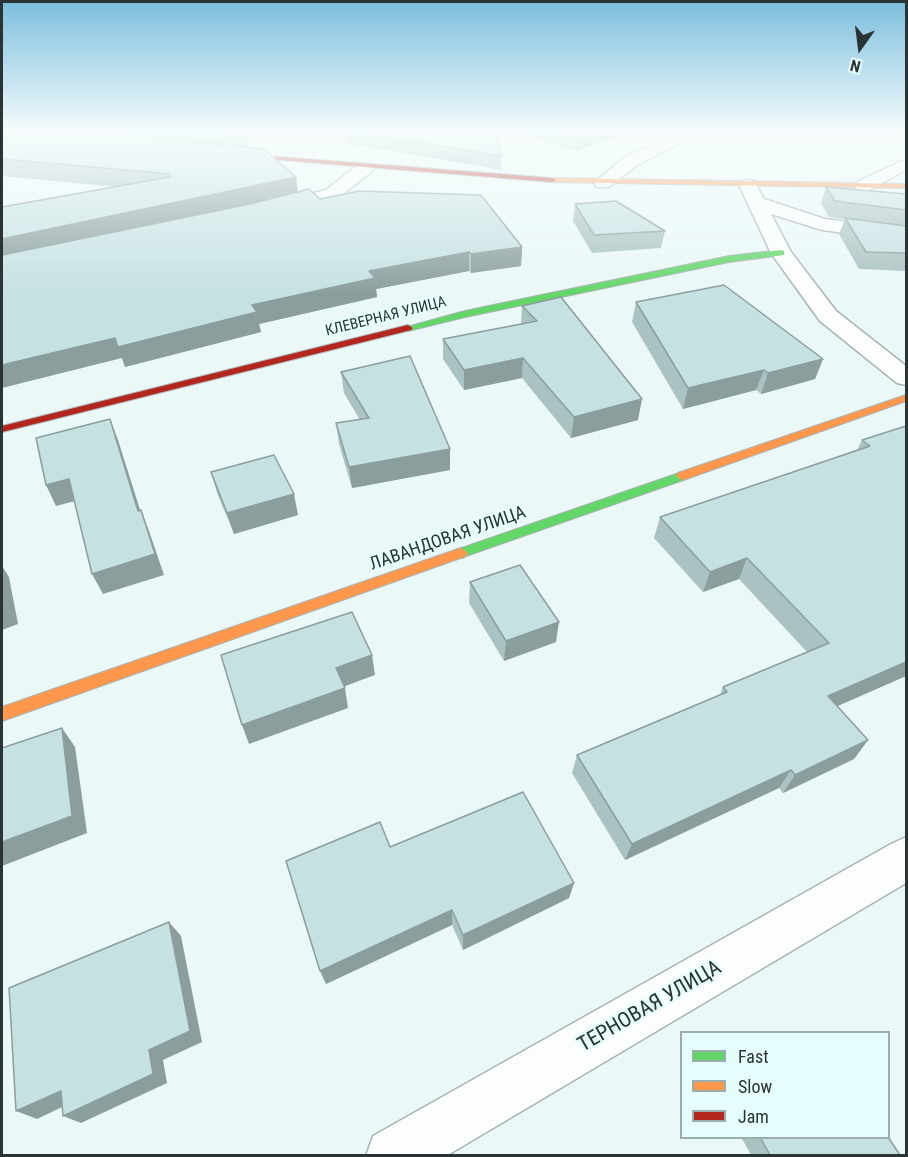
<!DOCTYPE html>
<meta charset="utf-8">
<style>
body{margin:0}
#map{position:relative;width:908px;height:1157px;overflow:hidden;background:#ebf8f8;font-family:"Roboto Condensed",sans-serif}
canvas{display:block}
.frame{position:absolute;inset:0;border:3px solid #2b3434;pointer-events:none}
.legend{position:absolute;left:680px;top:1031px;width:210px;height:108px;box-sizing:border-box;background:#e6fdfd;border:2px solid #9badad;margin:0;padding:8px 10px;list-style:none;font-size:18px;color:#2b3434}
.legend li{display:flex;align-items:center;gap:12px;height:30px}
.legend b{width:30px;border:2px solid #9badad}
.north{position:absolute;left:830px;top:18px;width:60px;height:60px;-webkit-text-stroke:4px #e6fdfd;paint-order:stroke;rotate:194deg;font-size:16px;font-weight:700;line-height:24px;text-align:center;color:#2b3434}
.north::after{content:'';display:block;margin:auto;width:21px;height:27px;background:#2b3434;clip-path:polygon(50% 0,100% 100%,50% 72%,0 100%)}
</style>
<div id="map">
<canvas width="908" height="1157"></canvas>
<div class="frame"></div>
<ul class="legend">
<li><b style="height:8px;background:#63d668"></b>Fast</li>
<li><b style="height:8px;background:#ff974d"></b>Slow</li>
<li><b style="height:8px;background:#b3261e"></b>Jam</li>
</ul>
<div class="north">N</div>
</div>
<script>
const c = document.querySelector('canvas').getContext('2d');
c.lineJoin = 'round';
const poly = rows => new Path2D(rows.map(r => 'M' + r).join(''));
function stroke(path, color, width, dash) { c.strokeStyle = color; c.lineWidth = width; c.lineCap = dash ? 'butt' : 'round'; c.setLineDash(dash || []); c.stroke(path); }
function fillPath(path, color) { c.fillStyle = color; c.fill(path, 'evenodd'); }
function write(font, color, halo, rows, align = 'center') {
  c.font = font + ' "Roboto Condensed",sans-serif'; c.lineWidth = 5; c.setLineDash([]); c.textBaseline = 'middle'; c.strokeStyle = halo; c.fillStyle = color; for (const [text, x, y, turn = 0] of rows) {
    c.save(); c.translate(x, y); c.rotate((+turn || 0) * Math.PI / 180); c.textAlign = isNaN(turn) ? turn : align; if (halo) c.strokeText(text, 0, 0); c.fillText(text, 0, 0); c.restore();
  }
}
const street = poly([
 [677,132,697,132,695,135,637,165,609,187,597,187,594,183,625,157,677,132],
 [906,159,906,170,869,190,863,191,857,190,854,186,857,182,906,159],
 [365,163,371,164,374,168,371,172,338,198,276,214,269,212,267,208,269,204,326,190,359,164,365,163],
 [748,180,754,181,764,199,825,219,906,229,906,241,822,230,771,214,791,252,836,311,906,366,906,385,897,383,820,321,771,253,739,185,742,181,748,180],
 [906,837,906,883,446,1156,366,1156,373,1136,891,844,906,837]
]);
const fast = poly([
 [781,250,784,251,784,255,729,262,465,317,408,331,403,328,465,311,729,256,781,250],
 [682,472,686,473,688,476,686,479,466,556,461,558,454,553,456,550,682,472]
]);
const slow = poly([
 [552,178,906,184,906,188,549,182,549,178,552,178],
 [906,395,906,401,686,479,682,480,676,476,678,473,906,395],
 [461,548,468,553,466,556,2,721,2,707,461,548]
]);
const jam = poly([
 [2,132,20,132,55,137,52,139,2,134,2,132],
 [231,153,552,178,556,180,552,182,229,156,231,153],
 [408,325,413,328,411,330,2,432,2,426,408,325]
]);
stroke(street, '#aab3b3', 3);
stroke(fast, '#aab3b3', 2);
stroke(slow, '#aab3b3', 2);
stroke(jam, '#aab3b3', 2);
fillPath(street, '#fcfefe');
fillPath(fast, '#63d668');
fillPath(slow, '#ff974d');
fillPath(jam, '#b3261e');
fillPath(poly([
 [7,132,244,132,247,135,249,147,296,177,298,192,320,199,522,247,521,266,471,273,469,271,376,289,377,297,259,324,261,332,125,367,122,358,118,187,2,176,2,135],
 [345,132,498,132,501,156,501,170,346,143],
 [518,132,627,132,576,151,517,133],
 [834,132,868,132,853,138],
 [826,187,906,194,906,271,859,269,839,234,845,219,829,217,821,203],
 [575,204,665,231,661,248,592,253,573,221],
 [636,302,823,359,815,379,761,394,756,390,683,409,632,322],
 [522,306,638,420,571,438,522,378,464,390,443,359,443,339,521,324],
 [341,372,450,449,450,470,352,488,339,444,336,423,360,420,344,393],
 [906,426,906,676,837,706,868,740,854,759,783,793,779,788,625,860,572,773,577,755,720,695,723,687,807,652,739,579,703,592,654,538,660,517,857,450,862,440],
 [211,472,298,515,234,534,217,493],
 [470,582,556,642,504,661,469,603],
 [390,847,574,883,569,898,463,950,452,925,326,984],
 [741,1137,888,1137,900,1155,751,1155]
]), '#aac2c2');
fillPath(poly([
 [593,132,627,132,576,151,578,138],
 [856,132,868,132,853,138],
 [296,177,298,195,2,260,2,239],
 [522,247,521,266,471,273,471,254],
 [469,252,469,271,376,289,377,297,259,324,261,332,125,367,122,358,2,388,2,365,252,305,369,271],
 [523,358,522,378,464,390,464,370],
 [823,359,815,379,761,394,768,373],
 [764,370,756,390,683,409,688,388],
 [642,399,638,420,571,438,574,417],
 [110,419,118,440,147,532,138,511],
 [450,449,450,470,352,488,349,467],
 [69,479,79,500,56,506,46,485],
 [294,494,298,515,234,534,227,513],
 [141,510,149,531,164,575,103,594,92,574],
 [747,558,739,579,703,592,710,572],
 [2,566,9,577,18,624,2,630],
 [559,622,556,642,504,661,506,641],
 [372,655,375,675,340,688,336,668],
 [906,662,906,676,815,716,828,696],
 [345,688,348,708,249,744,242,725],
 [62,728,75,747,87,833,2,866,2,842],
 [868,740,854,759,783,793,795,775],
 [791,770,779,788,625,860,632,844],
 [574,883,569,898,463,950,463,935],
 [452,910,452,925,326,984,320,971],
 [169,922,181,936,202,1042,163,1060,167,1083,81,1123,63,1116,149,1050],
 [61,1091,79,1099,37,1119,16,1111]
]), '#8b9e9e');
const building = poly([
 [7,132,88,132,264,149,296,177,2,239,2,207,170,177,170,174,2,159,2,135,7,132],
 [219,132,244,132,247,135,219,132],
 [355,132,498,132,501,156,355,132],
 [559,132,593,132,578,138,559,132],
 [826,187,906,194,906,210,835,201,826,187],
 [309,189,320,199,359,191,481,195,522,247,471,254,469,252,369,271,375,278,252,305,257,312,118,347,115,338,2,365,2,255,250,204,309,189],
 [616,201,665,231,594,235,575,204,616,201],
 [845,218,906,226,906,253,866,252,845,218],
 [724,285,823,359,768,373,764,370,688,388,636,302,724,285],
 [561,297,642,399,574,417,523,358,464,370,443,339,537,321,522,306,561,297],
 [410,356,450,449,349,467,336,423,369,418,341,372,410,356],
 [110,419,138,511,141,510,155,554,92,574,69,479,46,485,36,438,110,419],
 [906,426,906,662,828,696,868,740,795,775,791,770,632,844,577,755,727,692,723,687,829,643,747,558,710,572,660,517,870,446,862,440,906,426],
 [274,455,294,494,227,513,211,472,274,455],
 [520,565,559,622,506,641,470,582,520,565],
 [2,591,4,604,2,605,2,591],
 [352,612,372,655,336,668,345,688,242,725,221,655,352,612],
 [62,728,72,816,2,842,2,748,62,728],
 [523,792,574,883,463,935,452,910,320,971,286,861,380,822,390,847,523,792],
 [169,922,190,1031,149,1050,153,1074,63,1116,61,1091,16,1111,9,988,169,922],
 [760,1137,888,1137,900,1155,770,1155,760,1137]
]);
fillPath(building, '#c6e1e2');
stroke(building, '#8b9e9e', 1.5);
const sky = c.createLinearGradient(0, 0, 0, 294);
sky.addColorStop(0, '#7bbedd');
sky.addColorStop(0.45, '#f6fcfc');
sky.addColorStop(1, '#f6fcfc00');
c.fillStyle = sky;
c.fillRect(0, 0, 908, 294);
write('15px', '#2b3434', '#e6fdfd', [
 ["КЛЕВЕРНАЯ УЛИЦА",386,317,-14]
]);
write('18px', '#2b3434', '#e6fdfd', [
 ["ЛАВАНДОВАЯ УЛИЦА",448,539,-19]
]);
write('21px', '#2b3434', '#e6fdfd', [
 ["ТЕРНОВАЯ УЛИЦА",650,1007,-30]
]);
</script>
